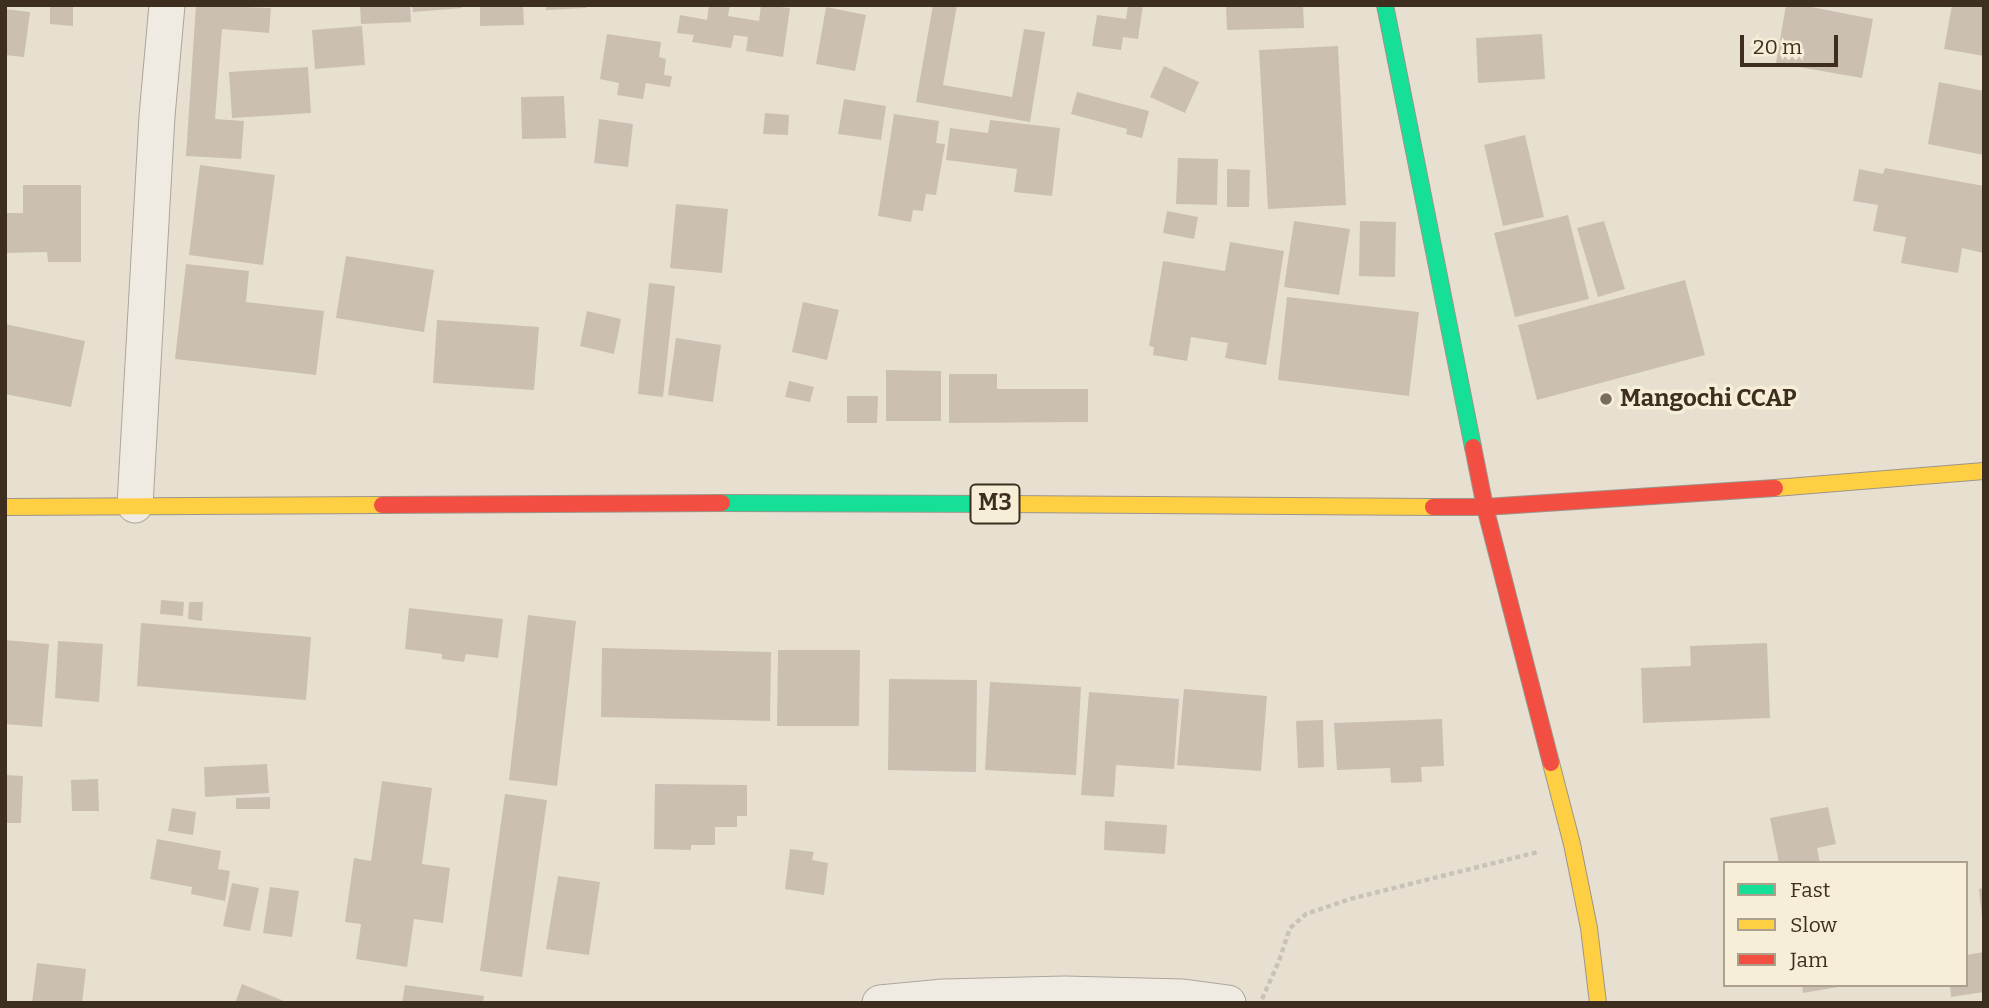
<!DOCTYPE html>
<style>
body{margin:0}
#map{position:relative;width:1989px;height:1008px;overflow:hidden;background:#e7e0d1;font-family:Bitter,serif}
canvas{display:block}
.frame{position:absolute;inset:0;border:7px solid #3d2e20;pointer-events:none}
.legend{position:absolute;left:1723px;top:861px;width:245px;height:126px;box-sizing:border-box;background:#f7eed8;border:2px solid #ada18e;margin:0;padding:9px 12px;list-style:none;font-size:21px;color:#3d2e20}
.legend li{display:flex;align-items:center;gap:14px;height:35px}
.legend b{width:35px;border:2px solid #ada18e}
.scale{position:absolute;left:1740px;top:35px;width:98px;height:32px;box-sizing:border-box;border:4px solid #3d2e20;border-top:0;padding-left:9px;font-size:21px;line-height:24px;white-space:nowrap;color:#3d2e20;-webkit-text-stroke:5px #f7eed8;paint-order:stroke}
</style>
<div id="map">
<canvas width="1989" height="1008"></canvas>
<div class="frame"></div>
<ul class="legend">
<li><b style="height:9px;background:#16e098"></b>Fast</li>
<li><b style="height:9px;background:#ffcf43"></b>Slow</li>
<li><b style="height:9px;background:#f24e42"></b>Jam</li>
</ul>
<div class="scale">20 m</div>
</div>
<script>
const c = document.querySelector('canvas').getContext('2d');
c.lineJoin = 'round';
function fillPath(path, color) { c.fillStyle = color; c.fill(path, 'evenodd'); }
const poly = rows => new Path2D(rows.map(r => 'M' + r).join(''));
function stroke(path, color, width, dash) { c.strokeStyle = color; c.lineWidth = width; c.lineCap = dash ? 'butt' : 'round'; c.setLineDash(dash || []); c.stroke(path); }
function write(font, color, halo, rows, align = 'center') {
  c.font = font + ' Bitter,serif'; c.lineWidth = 7; c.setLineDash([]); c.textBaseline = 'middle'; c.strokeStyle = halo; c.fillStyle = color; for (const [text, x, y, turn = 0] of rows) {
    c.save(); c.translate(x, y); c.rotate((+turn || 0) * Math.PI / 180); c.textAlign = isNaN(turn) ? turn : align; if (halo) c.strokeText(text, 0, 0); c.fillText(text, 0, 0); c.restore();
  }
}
fillPath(poly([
 [50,5,73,5,73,26,50,24],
 [196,5,271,8,269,33,222,29,215,119,244,121,241,159,186,156],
 [360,5,410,5,411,22,361,24],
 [412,5,462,5,462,8,413,12],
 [480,5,523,5,524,25,480,26],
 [546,5,586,5,586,8,546,10],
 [709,5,730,5,728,16,759,21,761,5,790,8,783,57,746,51,748,37,734,35,731,48,692,42,694,35,677,33,680,15,707,20],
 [933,5,957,5,943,85,1012,97,1024,29,1045,32,1030,122,916,102],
 [1128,5,1143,5,1138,39,1123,37,1121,50,1092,46,1097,15,1126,19],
 [1226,5,1303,5,1304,28,1227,30],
 [1786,5,1801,5,1873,19,1862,78,1776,63],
 [1952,5,1984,5,1984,56,1944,49],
 [826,7,866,15,855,71,816,64],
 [5,9,30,12,24,57,5,55],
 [362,26,365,65,315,69,312,30],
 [607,34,661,42,659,57,666,59,664,75,672,76,670,87,646,83,643,99,617,95,619,83,600,79],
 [1542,34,1545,79,1478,83,1476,38],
 [1338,46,1346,205,1268,209,1259,50],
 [1164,66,1199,82,1185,113,1150,97],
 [308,67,311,113,232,118,229,72],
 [1939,82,1984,91,1984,155,1928,144],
 [1077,92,1149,111,1142,138,1126,134,1127,129,1071,114],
 [564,96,566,138,522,139,521,97],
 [844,99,886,106,881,140,838,134],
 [765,113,789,115,788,135,763,134],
 [894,114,939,121,936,143,945,144,936,195,926,194,923,211,913,210,911,222,878,216],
 [599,119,633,124,628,167,594,163],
 [990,120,1060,128,1052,196,1014,192,1017,169,946,160,950,128,988,133],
 [1525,135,1544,217,1503,226,1484,145],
 [1178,158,1218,159,1217,205,1176,204],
 [200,165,275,175,263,265,189,255],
 [1885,168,1984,186,1984,253,1962,248,1958,273,1901,263,1906,237,1873,231,1878,205,1853,201,1859,169,1883,174],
 [1227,169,1250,170,1249,207,1227,207],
 [23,185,81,185,81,262,48,262,47,252,5,253,5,213,23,213],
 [676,204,728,209,722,273,670,268],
 [1167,211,1198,217,1194,239,1163,233],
 [1568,215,1589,299,1515,317,1494,233],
 [1294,221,1350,229,1339,295,1284,287],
 [1360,221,1396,222,1395,277,1359,276],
 [1604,221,1625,289,1598,297,1577,228],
 [1230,242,1284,251,1266,365,1225,358,1228,343,1191,337,1187,361,1153,355,1154,347,1149,346,1163,261,1225,271],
 [346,256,434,270,424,332,336,318],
 [186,264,249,271,246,302,324,311,316,375,175,359],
 [1685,280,1705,355,1537,400,1518,325],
 [649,283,675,286,663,397,638,394],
 [1287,297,1419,312,1409,396,1278,380],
 [803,302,839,310,827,360,792,352],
 [587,311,621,319,614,354,580,346],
 [437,320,539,327,534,390,433,383],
 [5,324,85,341,71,407,5,394],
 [676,338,721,345,713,402,668,395],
 [886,370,941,371,941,421,886,421],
 [949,374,997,374,997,389,1088,389,1088,422,949,423],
 [789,381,814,387,810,402,785,397],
 [847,396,878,396,877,423,847,423],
 [161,600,184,602,183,616,160,614],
 [189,602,203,602,202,621,188,619],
 [409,608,503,619,498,658,466,654,464,662,442,659,442,654,405,649],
 [528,615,576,621,557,786,509,780],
 [141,623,311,637,306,700,137,686],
 [5,640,49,644,42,727,5,724],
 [58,641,103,644,99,702,55,698],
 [1767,643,1770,718,1643,723,1641,668,1691,666,1690,646],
 [602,648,771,652,770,721,601,717],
 [778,650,860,650,859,726,777,726],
 [889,679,977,680,976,772,888,770],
 [990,682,1081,687,1076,775,985,770],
 [1184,689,1267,696,1261,771,1177,765],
 [1089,692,1179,699,1174,769,1116,765,1114,797,1081,795],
 [1442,719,1444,766,1421,767,1422,782,1391,783,1390,768,1337,770,1334,723],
 [1323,720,1324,767,1298,768,1296,721],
 [267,764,269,793,205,797,204,767],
 [5,775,23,776,21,823,5,823],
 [98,779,99,811,72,811,71,780],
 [382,781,432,788,422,864,450,868,443,923,414,919,407,967,356,959,361,924,345,922,354,858,371,861],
 [655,784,747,785,747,816,737,816,737,827,715,827,715,845,691,845,691,850,654,849],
 [505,794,547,800,522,977,480,971],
 [270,797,270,809,236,809,236,798],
 [1828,807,1836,844,1817,848,1820,863,1779,863,1770,818],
 [172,808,196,812,193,835,168,831],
 [1105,821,1167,825,1165,854,1104,850],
 [157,839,221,851,218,869,230,871,225,901,191,894,192,887,150,879],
 [790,849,814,852,812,860,828,863,824,895,785,889],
 [558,876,600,882,589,955,546,949],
 [232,883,259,888,250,931,223,926],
 [270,887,299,891,292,937,263,933],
 [1984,888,1984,918,1982,918,1979,889],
 [1984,952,1984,992,1951,997,1950,985,1966,985,1966,955],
 [37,963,86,969,82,1003,32,1003],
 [242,984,289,1003,235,1003],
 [405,985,484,996,483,1003,402,1003],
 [1802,985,1838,985,1838,987,1803,993]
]), '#cbbfb2');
const street = poly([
 [135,505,157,116,167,5],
 [880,1003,943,997,1065,994,1183,997,1228,1003]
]);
const fast = poly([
 [1385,5,1473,447],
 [722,503,1006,504]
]);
const slow = poly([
 [1775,488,1984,471],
 [1006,504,1433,507],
 [5,507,382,505],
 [1551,763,1572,844,1589,928,1598,1003]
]);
const jam = poly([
 [1473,447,1485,507,1551,763],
 [382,505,722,503],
 [1433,507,1485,507,1775,488]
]);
stroke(street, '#ada599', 37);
stroke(fast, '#9c958a', 18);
stroke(slow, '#9c958a', 18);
stroke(jam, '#9c958a', 18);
stroke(poly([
 [1262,999,1279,961,1290,928,1306,914,1350,899,1538,852]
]), '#c8c2b9', 4.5, [5, 3.5]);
stroke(street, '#efebe3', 35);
stroke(fast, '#16e098', 16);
stroke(slow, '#ffcf43', 16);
stroke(jam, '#f24e42', 16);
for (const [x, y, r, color] of [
 [1606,399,7,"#786c5e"]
]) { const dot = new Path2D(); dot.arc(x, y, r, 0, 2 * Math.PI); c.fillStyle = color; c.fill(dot); stroke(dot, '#f7eed8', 2.5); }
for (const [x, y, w] of [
 [995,504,49]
]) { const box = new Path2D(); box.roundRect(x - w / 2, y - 19.5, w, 39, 5); c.fillStyle = '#f7eed8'; c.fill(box); stroke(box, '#3d2e20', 2); }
write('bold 23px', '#3d2e20', null, [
 ["M3",995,504]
]);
write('bold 24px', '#3d2e20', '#f7eed8', [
 ["Mangochi CCAP",1620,399]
], 'left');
</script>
